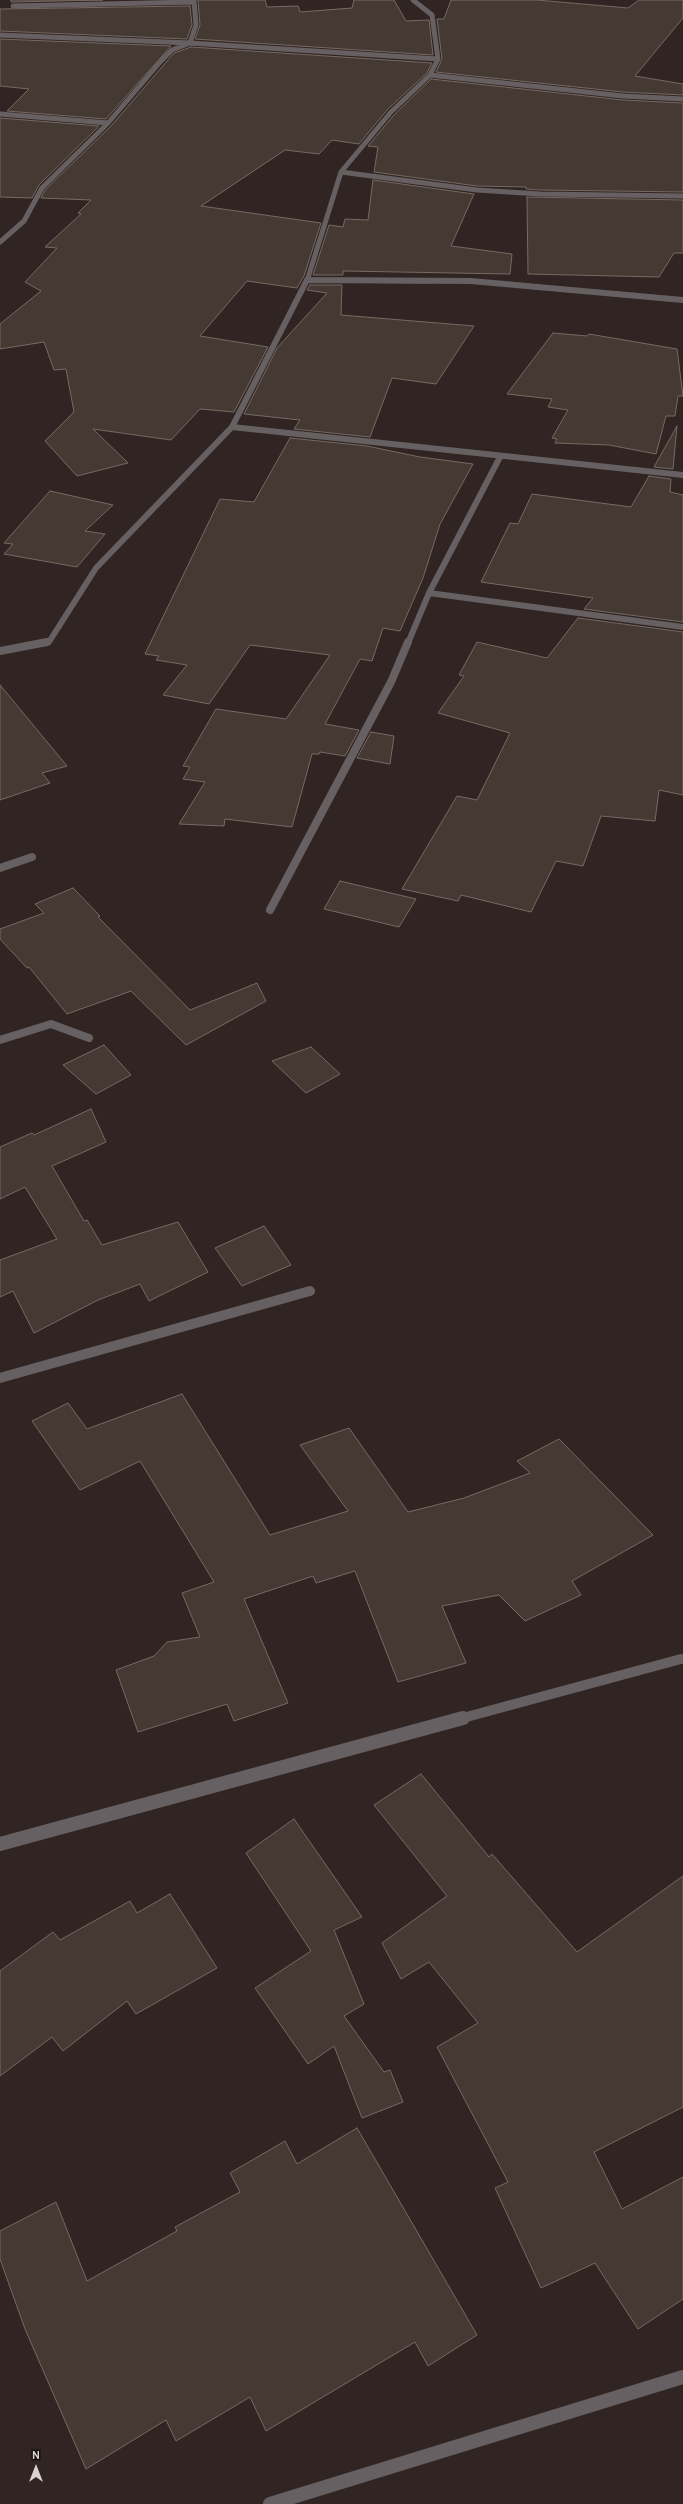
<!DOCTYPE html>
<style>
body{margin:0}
#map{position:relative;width:683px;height:2504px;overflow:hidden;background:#312523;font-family:Overpass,sans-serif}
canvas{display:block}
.north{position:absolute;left:16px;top:2448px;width:40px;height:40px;-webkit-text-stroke:3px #150f0e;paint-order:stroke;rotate:0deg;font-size:11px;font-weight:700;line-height:16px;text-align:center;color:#dad2d0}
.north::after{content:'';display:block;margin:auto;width:14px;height:18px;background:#dad2d0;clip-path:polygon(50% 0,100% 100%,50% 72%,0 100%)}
</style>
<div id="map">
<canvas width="683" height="2504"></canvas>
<div class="north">N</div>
</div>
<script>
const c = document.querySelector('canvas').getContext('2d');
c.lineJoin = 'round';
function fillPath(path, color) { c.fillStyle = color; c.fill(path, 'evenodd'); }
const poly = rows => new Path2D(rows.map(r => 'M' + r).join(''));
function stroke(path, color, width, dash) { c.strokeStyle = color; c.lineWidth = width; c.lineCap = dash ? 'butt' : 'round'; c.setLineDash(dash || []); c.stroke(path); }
const building = poly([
 [11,0,103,0,11,2,11,0],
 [198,0,265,0,267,7,298,6,300,12,352,8,354,0,394,0,406,21,429,20,433,55,195,39,200,25,198,0],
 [451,0,537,0,628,8,639,0,683,0,683,18,635,76,683,84,683,95,623,92,436,72,442,59,437,19,444,19,451,0],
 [190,6,192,25,187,39,0,31,0,9,190,6],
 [0,39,171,46,106,119,7,111,29,89,0,86,0,39],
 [191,47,432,63,427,73,388,109,359,144,332,140,319,154,285,150,201,206,321,223,304,276,297,288,247,281,200,336,268,347,234,412,200,409,171,440,93,429,128,463,77,476,45,441,74,412,66,369,54,370,44,342,0,349,0,324,41,291,25,282,57,248,45,247,81,214,78,213,91,200,41,198,45,190,111,126,174,53,191,47],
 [431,79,623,100,683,103,683,192,540,190,526,189,526,187,477,186,374,172,378,147,368,146,394,115,431,79],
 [0,118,99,126,39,185,32,198,0,197,0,118],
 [373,180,474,194,451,246,512,254,510,274,343,271,343,275,313,275,329,225,343,227,345,219,368,220,373,180],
 [527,197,683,200,683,253,674,253,659,277,528,274,527,197],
 [310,285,342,285,341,315,474,326,436,384,392,378,370,437,294,429,300,420,244,414,277,348,327,293,307,290,310,285],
 [553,333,587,336,589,334,677,349,683,396,678,396,675,416,666,416,656,454,609,445,555,443,557,439,552,438,568,410,548,407,552,399,507,394,553,333],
 [677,426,673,469,654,467,677,426],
 [290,438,367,446,420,457,473,464,440,524,423,578,400,631,383,628,372,661,360,659,325,724,359,730,345,756,320,752,319,754,312,754,292,827,225,819,224,826,179,824,205,782,183,779,190,767,183,766,216,709,286,719,330,655,250,645,209,704,163,695,187,665,156,660,159,656,145,654,220,499,254,502,290,438],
 [649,476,671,479,670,492,683,495,683,622,584,609,593,598,481,582,510,523,518,524,532,494,631,507,649,476],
 [50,491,113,505,85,531,105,534,77,567,4,554,13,544,4,543,50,491],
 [578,618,683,632,683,795,659,790,655,821,601,816,583,866,556,861,531,912,461,895,458,901,402,889,457,796,477,800,510,733,438,713,464,676,459,675,477,642,547,658,578,618],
 [0,685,67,766,42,773,50,783,0,800,0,685],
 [371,732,394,736,390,764,357,758,371,732],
 [340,881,416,899,399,927,324,909,340,881],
 [73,888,100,916,98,917,190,1010,257,983,266,1001,186,1045,131,991,67,1014,29,967,27,968,0,939,0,929,44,913,35,904,73,888],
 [104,1045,131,1075,96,1094,63,1065,104,1045],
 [311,1047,340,1074,306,1093,272,1061,311,1047],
 [91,1109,106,1142,52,1166,84,1221,87,1220,102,1245,178,1222,208,1272,149,1301,140,1284,98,1300,34,1333,13,1291,0,1297,0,1260,57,1239,25,1187,0,1199,0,1147,32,1133,34,1135,91,1109],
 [264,1226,291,1265,242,1286,215,1248,264,1226],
 [182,1394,270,1535,348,1511,300,1445,349,1428,408,1512,464,1498,530,1473,517,1461,559,1439,653,1535,572,1581,581,1595,525,1621,499,1595,442,1606,466,1663,398,1682,355,1571,316,1583,313,1576,244,1599,288,1703,234,1721,227,1704,138,1732,116,1670,154,1656,167,1642,200,1637,182,1593,214,1582,140,1461,80,1490,32,1421,68,1403,87,1429,182,1394],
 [421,1774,489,1857,492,1854,577,1952,683,1876,683,2107,594,2152,622,2209,683,2177,683,2299,638,2329,595,2263,541,2288,495,2188,508,2182,437,2047,478,2023,429,1962,401,1979,382,1943,447,1896,374,1805,421,1774],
 [294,1819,362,1917,334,1930,364,2004,344,2016,384,2072,390,2070,403,2102,362,2118,334,2046,308,2064,255,1988,311,1951,246,1853,294,1819],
 [170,1894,217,1968,136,2014,127,2001,63,2051,52,2037,0,2076,0,1971,53,1932,60,1940,130,1901,137,1913,170,1894],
 [357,2128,477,2335,428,2366,415,2342,266,2431,250,2397,176,2441,166,2420,86,2469,25,2329,0,2259,0,2231,56,2202,87,2281,177,2231,175,2227,240,2192,230,2173,285,2141,297,2164,357,2128]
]);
fillPath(building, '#443933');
stroke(building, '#766a63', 1);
stroke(poly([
 [413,0,432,15,438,59],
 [13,6,194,2],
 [0,35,190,43,438,59,430,75,391,112,341,172,307,281],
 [430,75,623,96,683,99],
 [0,114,108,123],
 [341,172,477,190,540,194,683,196],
 [0,242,24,221,42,188,108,123,161,61,172,50,190,43,196,25,194,0],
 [307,280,431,281]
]), '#676062', 5);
stroke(poly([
 [307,280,471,281,683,300],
 [232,427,683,475],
 [429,593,683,627],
 [42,643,49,642,96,568,232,427,307,280],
 [408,643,429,593,500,457]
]), '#676062', 6);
stroke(poly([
 [0,651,47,642],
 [0,868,32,857],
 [270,910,391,682,408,642],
 [0,1040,51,1024,89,1038]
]), '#676062', 8);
stroke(poly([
 [0,1378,310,1291],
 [459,1719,681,1659]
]), '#676062', 10);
stroke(poly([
 [0,1844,463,1718],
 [270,2504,683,2377]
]), '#676062', 14);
</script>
